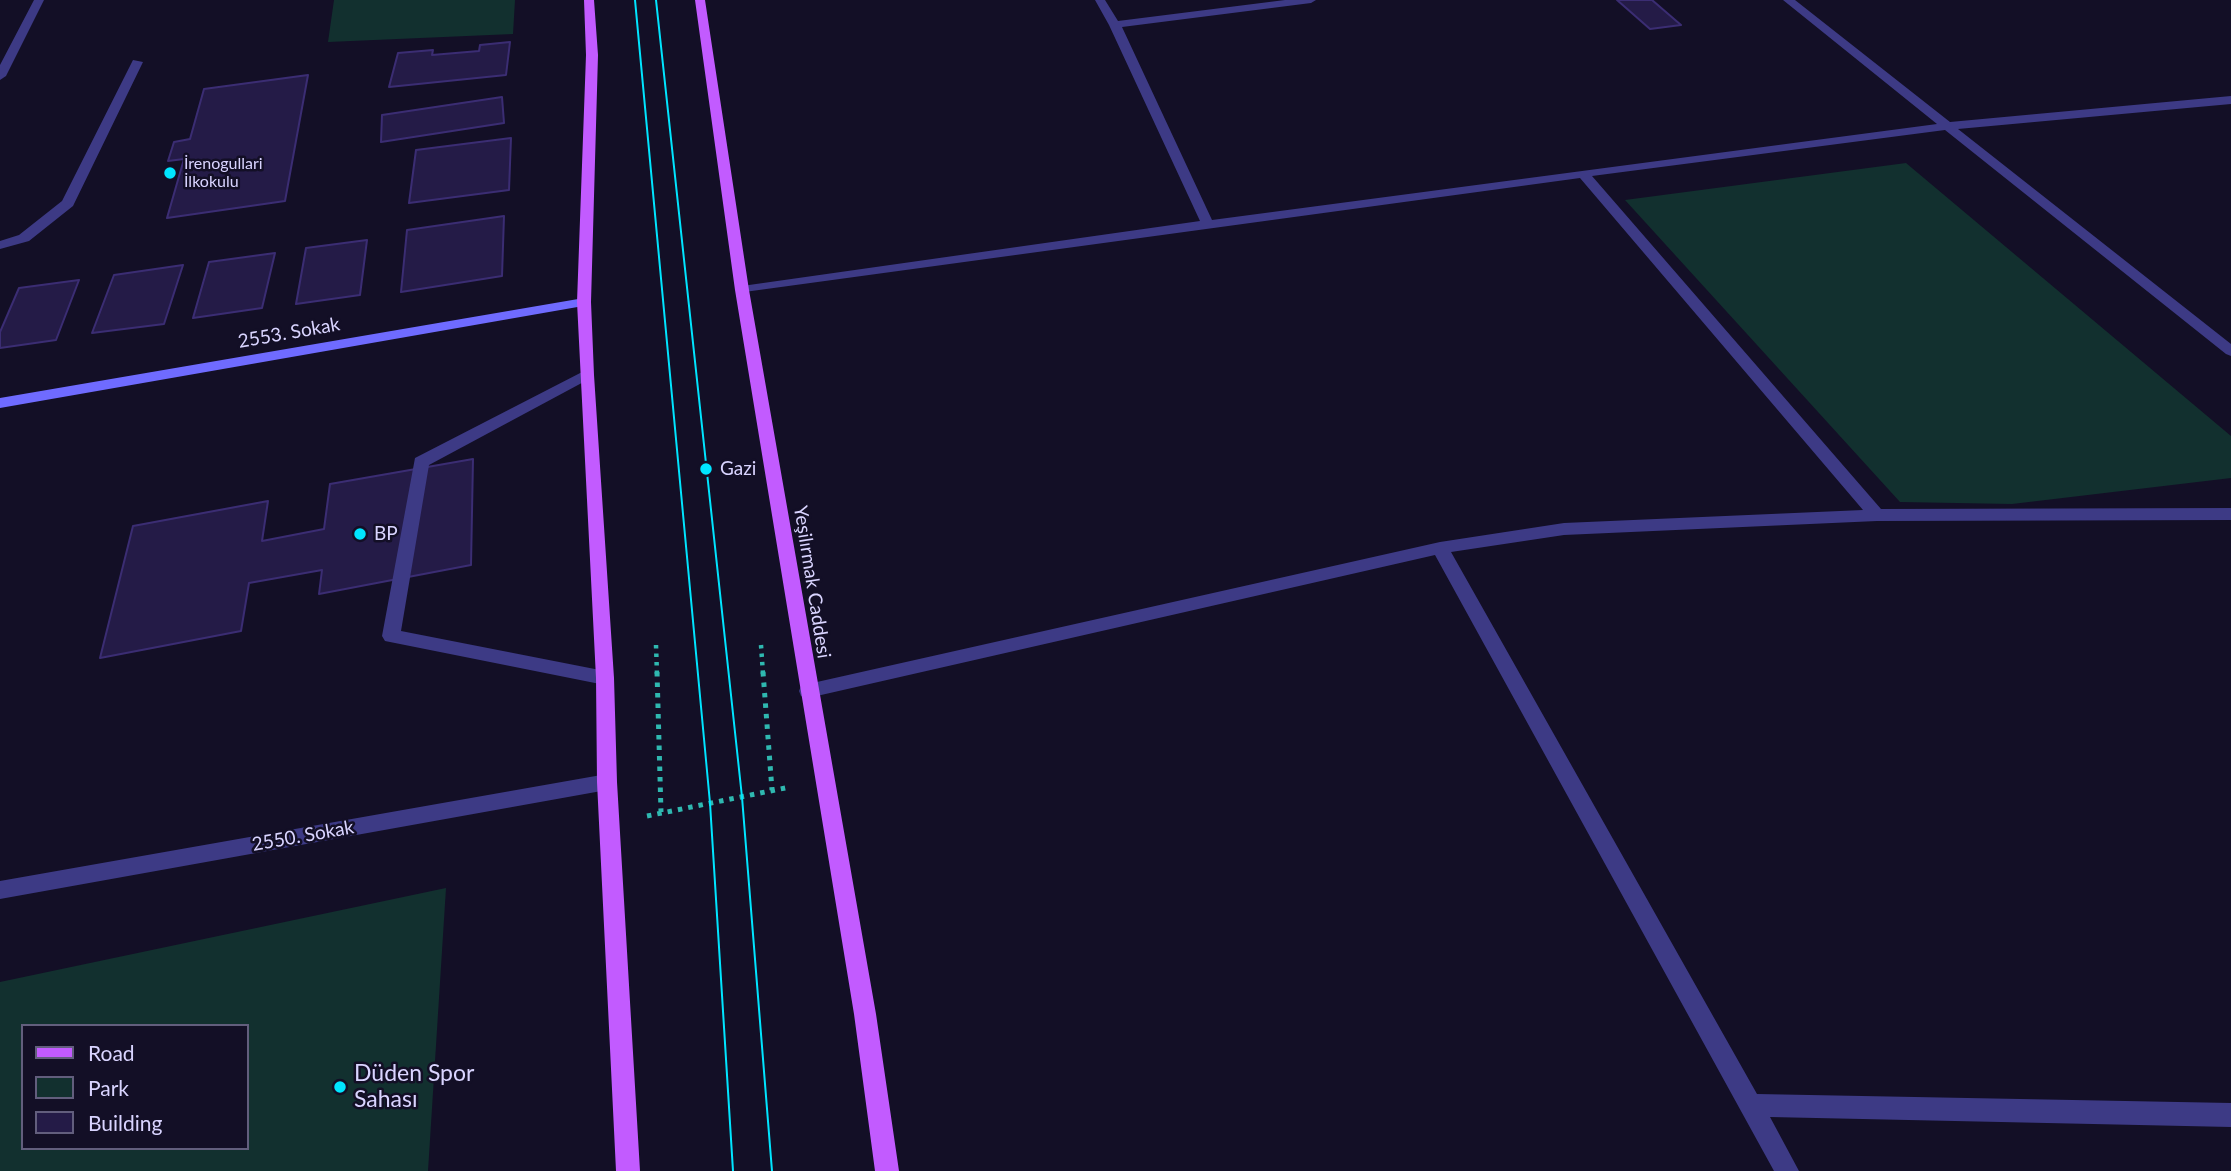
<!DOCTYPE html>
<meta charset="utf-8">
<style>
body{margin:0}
#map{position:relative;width:2231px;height:1171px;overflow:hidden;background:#130f26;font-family:Lato,sans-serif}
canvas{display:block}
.legend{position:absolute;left:21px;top:1024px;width:228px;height:126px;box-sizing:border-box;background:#130f26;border:2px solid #625e7d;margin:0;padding:9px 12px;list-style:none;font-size:21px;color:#d9d4ff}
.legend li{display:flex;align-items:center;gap:14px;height:35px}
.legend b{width:35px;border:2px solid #625e7d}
</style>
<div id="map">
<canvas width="2231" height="1171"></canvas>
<ul class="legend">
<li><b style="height:9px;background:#c25bff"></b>Road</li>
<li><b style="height:19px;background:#12302f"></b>Park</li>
<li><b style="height:19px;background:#241b47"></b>Building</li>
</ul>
</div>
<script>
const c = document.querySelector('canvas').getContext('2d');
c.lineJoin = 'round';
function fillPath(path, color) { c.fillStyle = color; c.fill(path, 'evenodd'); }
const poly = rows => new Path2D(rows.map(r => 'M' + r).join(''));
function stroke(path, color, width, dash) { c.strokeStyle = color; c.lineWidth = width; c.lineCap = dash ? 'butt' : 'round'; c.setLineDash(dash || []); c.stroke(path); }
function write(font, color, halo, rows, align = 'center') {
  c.font = font + ' Lato,sans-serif'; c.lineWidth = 5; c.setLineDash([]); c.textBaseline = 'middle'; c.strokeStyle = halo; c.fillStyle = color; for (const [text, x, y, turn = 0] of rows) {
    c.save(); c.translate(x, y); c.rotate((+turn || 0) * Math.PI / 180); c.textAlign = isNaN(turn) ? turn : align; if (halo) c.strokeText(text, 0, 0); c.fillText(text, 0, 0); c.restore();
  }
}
fillPath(poly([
 [334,0,515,0,513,34,328,42],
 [1906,163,2231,436,2231,478,2012,504,1900,502,1625,200],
 [446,888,428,1171,0,1171,0,982],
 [23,1026,247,1026,247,1148,23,1148]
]), '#12302f');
const building = poly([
 [1617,0,1652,0,1681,25,1650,29,1617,0],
 [510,42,506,75,389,87,398,53,433,50,432,55,479,51,480,45,510,42],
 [308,75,285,201,167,218,184,159,168,161,174,142,190,139,204,89,308,75],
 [502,97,504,123,381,142,382,115,502,97],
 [511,138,509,190,409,203,416,150,511,138],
 [504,216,502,276,401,292,407,230,504,216],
 [367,240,360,295,296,304,306,248,367,240],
 [275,253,262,308,193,318,209,262,275,253],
 [183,265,164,324,92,333,114,275,183,265],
 [79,280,56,340,0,348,0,332,19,288,79,280],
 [473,459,471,565,319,594,322,570,249,583,241,631,100,658,133,526,268,501,262,541,324,529,330,484,473,459]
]);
fillPath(building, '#241b47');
stroke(building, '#3b2d73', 2);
stroke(poly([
 [656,645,657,674],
 [761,645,763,674]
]), '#2fb8b0', 4.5, [3.5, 5]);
stroke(poly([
 [657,672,661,812],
 [763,672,772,790],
 [647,816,790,787]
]), '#2fb8b0', 5, [4.5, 6]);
fillPath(poly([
 [133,60,143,62,73,206,29,241,0,249,0,241,19,235,62,201,133,60],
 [586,370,591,372,594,375,591,378,429,465,401,631,605,671,612,673,614,678,612,683,605,685,385,641,382,636,415,458,586,370]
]), '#3d3a85');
fillPath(poly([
 [34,0,44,0,6,76,0,80,0,65,34,0],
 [1095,0,1105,0,1118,21,1285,0,1316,0,1311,3,1122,27,1212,220,1937,124,1783,0,1795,0,1950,122,2231,96,2231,104,1958,129,2231,344,2231,356,2226,354,1945,130,1592,176,1881,509,2231,508,2231,520,1877,521,1564,535,1451,552,1757,1094,2231,1103,2231,1127,1770,1117,1799,1171,1774,1171,1435,555,808,698,801,696,799,691,801,686,808,684,1440,542,1564,523,1863,510,1580,178,737,293,737,287,742,286,1200,221,1109,25,1095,0],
 [607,774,614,776,617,782,614,788,607,790,0,899,0,881,607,774]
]), '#3d3a85');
fillPath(poly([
 [584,298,589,299,589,305,0,408,0,398,584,298]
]), '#6f6bff');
fillPath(poly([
 [584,0,594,0,598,55,591,302,594,375,614,678,617,782,640,1171,616,1171,597,782,596,678,577,302,586,55,584,0],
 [695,0,705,0,749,290,876,1014,899,1171,875,1171,854,1014,735,290,695,0]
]), '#c25bff');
stroke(poly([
 [635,0,710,803,733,1171],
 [656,0,742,797,772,1171]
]), '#00e5ff', 2);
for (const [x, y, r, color] of [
 [170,173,7,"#00e5ff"],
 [706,469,7,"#00e5ff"],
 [360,534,7,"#00e5ff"],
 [340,1087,7,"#00e5ff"]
]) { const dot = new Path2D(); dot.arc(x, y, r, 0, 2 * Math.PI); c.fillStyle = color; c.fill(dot); stroke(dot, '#130f26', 2.5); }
write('16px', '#d9d4ff', '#130f26', [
 ["İrenogullari",184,164],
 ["İlkokulu",184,182]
], 'left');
write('19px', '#d9d4ff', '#130f26', [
 ["2553. Sokak",289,333,-10],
 ["Yeşilırmak Caddesi",812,582,81],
 ["2550. Sokak",303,836,-10]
]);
write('19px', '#d9d4ff', '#130f26', [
 ["Gazi",720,469],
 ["BP",374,534]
], 'left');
write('23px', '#d9d4ff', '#130f26', [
 ["Düden Spor",354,1074],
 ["Sahası",354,1100]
], 'left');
</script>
